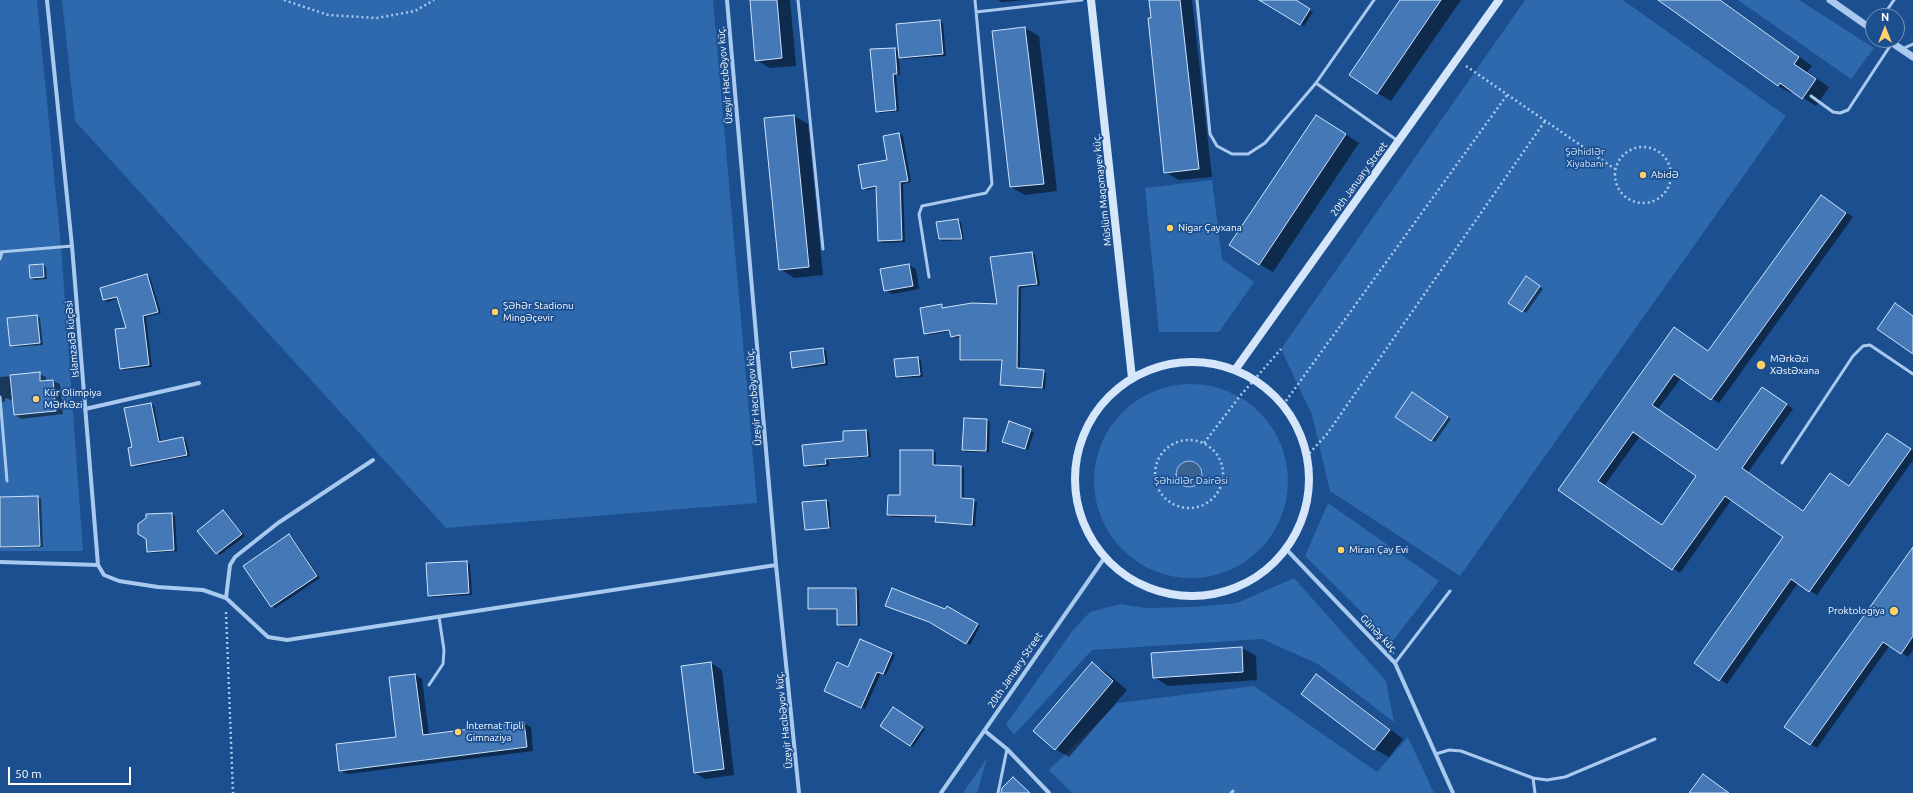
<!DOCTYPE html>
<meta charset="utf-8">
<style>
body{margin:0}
#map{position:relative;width:1913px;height:793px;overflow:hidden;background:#1b4f8f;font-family:Ubuntu,sans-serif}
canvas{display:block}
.north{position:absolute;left:1865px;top:8px;width:40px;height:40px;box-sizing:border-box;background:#1b4f8f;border:1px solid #7695bc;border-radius:50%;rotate:0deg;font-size:11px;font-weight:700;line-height:16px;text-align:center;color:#fff}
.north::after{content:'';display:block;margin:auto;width:14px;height:18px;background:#ffd166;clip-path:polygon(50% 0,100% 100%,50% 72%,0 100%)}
.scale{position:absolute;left:8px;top:767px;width:123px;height:18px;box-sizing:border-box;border:2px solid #fff;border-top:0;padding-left:5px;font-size:12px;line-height:14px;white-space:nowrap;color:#fff;-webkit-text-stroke:3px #1b4f8f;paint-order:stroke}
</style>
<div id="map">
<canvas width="1913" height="793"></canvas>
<div class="north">N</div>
<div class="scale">50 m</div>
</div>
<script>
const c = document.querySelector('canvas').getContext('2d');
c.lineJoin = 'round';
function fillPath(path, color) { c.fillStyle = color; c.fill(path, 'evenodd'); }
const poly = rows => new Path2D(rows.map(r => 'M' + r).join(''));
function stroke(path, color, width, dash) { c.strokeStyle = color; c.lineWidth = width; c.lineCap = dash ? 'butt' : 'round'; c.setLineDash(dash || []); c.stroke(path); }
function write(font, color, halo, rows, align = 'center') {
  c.font = font + ' Ubuntu,sans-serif'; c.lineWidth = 3.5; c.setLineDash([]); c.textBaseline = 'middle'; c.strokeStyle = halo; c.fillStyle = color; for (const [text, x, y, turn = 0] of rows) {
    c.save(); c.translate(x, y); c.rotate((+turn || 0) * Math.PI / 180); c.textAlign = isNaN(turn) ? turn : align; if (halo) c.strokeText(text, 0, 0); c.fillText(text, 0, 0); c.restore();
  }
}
fillPath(poly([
 [0,0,37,0,61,246,83,551,0,551],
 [62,0,713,0,757,503,446,528,75,121],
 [1525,0,1623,0,1786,116,1460,576,1330,491,1312,415,1281,349],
 [1738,0,1799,0,1874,48,1851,79],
 [1212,180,1222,259,1254,282,1219,332,1159,332,1145,188],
 '1094 481a97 97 0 1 1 194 0a97 97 0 1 1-194 0Z',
 [1328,503,1439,581,1392,642,1305,556],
 [1294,578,1386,681,1394,722,1318,664,1262,639,1092,650,1014,735,1006,724,1073,630,1090,612,1120,604,1146,608,1191,607,1237,603],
 [1254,686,1377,772,1408,737,1434,793,1072,793,1049,770,1118,703],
 [987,758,977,793,963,793]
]), '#2e69ad');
const water = poly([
 '1176 474a13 13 0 1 1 26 0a13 13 0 1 1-26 0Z'
]);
fillPath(water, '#3c6290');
stroke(water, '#9cc4f0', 1);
fillPath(poly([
 [751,0,790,0,796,66,770,68,756,60],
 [998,0,1028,0,1002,2],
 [1150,0,1192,0,1212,177,1179,180,1165,172],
 [1261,0,1294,0,1313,12,1304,26],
 [1401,0,1461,0,1391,101,1377,93],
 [1660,0,1721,0,1812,66,1807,72,1829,87,1816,106,1793,91,1791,93,1778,86],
 [940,21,943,23,946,56,903,59,899,57,900,75,896,75,899,111,880,113,877,111,895,49,899,51],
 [1025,28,1039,36,1057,191,1025,195,1011,187,993,32],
 [794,116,808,124,823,275,794,278,780,269],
 [1317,116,1359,143,1273,272,1259,264],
 [900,134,903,136,911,182,903,184,905,242,882,243,879,241,877,188,866,190,863,188,888,161,884,137],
 [1821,196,1853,217,1719,403,1681,378,1658,409,1717,451,1769,392,1793,409,1748,472,1804,511,1850,487,1888,434,1913,451,1913,460,1817,595,1798,583,1727,684,1695,663,1785,536,1732,499,1680,573,1559,490,1674,328,1708,352],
 [1640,436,1698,476,1662,526,1604,486],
 [958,220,961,222,964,240,943,241,940,239],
 [1032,253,1035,255,1040,285,1021,288,1020,369,1046,373,1045,389,1004,386,1001,384,1003,361,964,361,961,360,961,337,955,338,952,336,951,331,928,335,925,333,942,305,945,309,998,305,991,258],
 [43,265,46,267,47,279,34,280,31,278],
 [909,265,916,269,919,289,892,294,885,290],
 [147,275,150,277,161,313,146,317,152,367,124,370,121,368,127,328,118,298,108,302,104,300],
 [1529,280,1543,289,1526,313,1509,302],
 [37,316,40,318,43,345,14,347,11,345],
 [823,349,826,351,828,365,796,369,793,367],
 [918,358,921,360,923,377,900,378,897,376,895,360],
 [39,374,46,377,46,381,53,381,60,384,63,414,21,419,15,415,13,401,6,398,4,402,0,402,0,377],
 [1415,395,1451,419,1435,442,1396,416],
 [150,404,154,406,161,442,183,438,186,440,190,456,135,467,132,465,133,448],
 [987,420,990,422,989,452,966,452,963,450],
 [1009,422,1034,432,1028,450,1006,443],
 [866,431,869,432,871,457,828,460,829,466,808,467,805,465],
 [933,451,936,453,936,466,961,467,964,468,964,500,977,502,975,526,939,523,936,521,937,517,892,517,888,515],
 [38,497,41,499,43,547,0,548,0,498],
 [826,501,829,502,831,527,806,530],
 [224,511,245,536,220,555,199,531],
 [172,514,175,516,177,551,151,553,148,551],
 [289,536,292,537,320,578,275,608,272,606],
 [1913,548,1913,650,1908,657,1890,645,1817,748,1810,744],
 [467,562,470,564,472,595,432,597,429,595],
 [856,589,859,591,860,626,841,627,838,625,838,610,813,610,809,609],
 [889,607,946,610,947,607,980,626,970,645,933,624],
 [860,640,895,655,886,675,881,673,865,709,829,692,848,668],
 [1242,648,1256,656,1257,680,1168,686,1154,677],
 [711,663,722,670,734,775,705,779,694,772],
 [1092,664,1106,672,1127,690,1069,757,1055,749],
 [415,675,422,679,429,735,523,723,531,727,533,751,347,774,340,770,397,738,390,678],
 [1316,676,1330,684,1403,739,1389,757,1375,749,1302,694],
 [897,710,925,729,913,747,910,745]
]), '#0007');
const building = poly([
 [750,0,777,0,782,58,755,61,750,0],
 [1149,0,1180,0,1199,169,1164,173,1148,18,1151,18,1149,0],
 [1259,0,1296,0,1310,9,1300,25,1259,0],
 [1400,0,1441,0,1377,94,1349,75,1400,0],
 [1658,0,1720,0,1799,57,1794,64,1816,79,1802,99,1780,83,1778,86,1658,0],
 [940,20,943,54,899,58,896,24,940,20],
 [1025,27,1044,184,1010,187,992,31,1025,27],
 [895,48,897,74,893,74,896,110,876,112,870,49,895,48],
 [794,115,809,267,779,270,764,118,794,115],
 [1316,115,1346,134,1259,265,1229,245,1316,115],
 [899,133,908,181,900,182,902,240,878,241,876,186,862,189,858,165,887,160,883,136,899,133],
 [1821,195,1846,213,1711,400,1674,374,1652,405,1717,450,1762,387,1787,404,1742,468,1803,511,1830,473,1849,486,1887,433,1911,449,1809,592,1791,579,1719,681,1694,663,1783,537,1725,496,1672,570,1558,490,1674,327,1708,351,1821,195],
 [1633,432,1696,476,1662,525,1598,481,1633,432],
 [958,219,962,239,939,239,936,222,958,219],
 [1032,252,1037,284,1018,286,1017,368,1044,370,1042,388,1000,385,1002,360,960,360,960,335,951,337,949,330,924,334,920,308,942,304,942,308,972,303,997,304,990,257,1032,252],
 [43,264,44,277,30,278,29,265,43,264],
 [909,264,913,286,884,291,880,269,909,264],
 [147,274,158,312,143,316,149,365,120,369,115,329,126,328,117,297,103,300,100,288,147,274],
 [1526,276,1540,286,1522,312,1508,303,1526,276],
 [1895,303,1913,316,1913,354,1877,329,1895,303],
 [37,315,40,343,10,346,7,318,37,315],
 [823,348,825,363,792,368,790,352,823,348],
 [918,357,920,375,896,377,894,359,918,357],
 [40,372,40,381,53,380,56,411,14,415,10,375,40,372],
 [1412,392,1448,417,1431,441,1395,417,1412,392],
 [151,403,159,442,183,437,187,455,131,466,128,448,132,447,124,408,151,403],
 [964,418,987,419,986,451,962,450,964,418],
 [1009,421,1031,429,1025,449,1002,442,1009,421],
 [866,430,868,456,825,459,826,464,804,466,802,445,843,441,843,431,866,430],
 [900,450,933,450,933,465,961,466,961,498,974,499,972,525,935,522,936,516,887,515,888,495,900,495,900,450],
 [38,496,40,546,0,547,0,497,38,496],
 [826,500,829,528,805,530,802,502,826,500],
 [223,510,242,534,216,554,197,531,223,510],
 [172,513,174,550,147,552,146,539,138,534,138,524,146,518,146,514,172,513],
 [289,534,317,576,271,607,243,566,289,534],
 [1913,547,1913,636,1901,654,1883,642,1810,745,1784,727,1913,547],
 [467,561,469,593,428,596,426,563,467,561],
 [808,588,856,588,857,625,837,625,837,609,808,609,808,588],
 [892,588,945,609,947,606,978,624,966,644,929,622,885,606,892,588],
 [860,639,892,653,883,674,877,672,861,708,824,691,837,662,848,667,860,639],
 [1242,647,1243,672,1153,678,1151,653,1242,647],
 [711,662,724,769,694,773,681,666,711,662],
 [1092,662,1113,681,1055,750,1033,731,1092,662],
 [415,674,423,735,524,722,527,747,339,771,336,744,396,737,389,677,415,674],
 [1316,674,1390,730,1374,750,1301,694,1316,674],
 [893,707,923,727,910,746,880,726,893,707],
 [1703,774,1729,793,1689,793,1703,774],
 [1013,777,1030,793,1001,793,1002,788,1013,777]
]);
fillPath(building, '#4478b7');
stroke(building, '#cfe3fa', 1);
stroke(poly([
 [284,0,328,15,377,18,415,11,434,0],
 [1466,66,1615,169],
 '1615 175a28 28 0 1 1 56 0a28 28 0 1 1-56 0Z',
 [1283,405,1507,95],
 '1155 474a34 34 0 1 1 68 0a34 34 0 1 1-68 0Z',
 [1204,443,1240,396,1281,349],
 [1306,457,1327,434,1545,121],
 [226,612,233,793]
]), '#a9c9ee', 2.5, [2, 3]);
stroke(poly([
 [798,0,823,249],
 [1197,0,1210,134,1217,146,1232,154,1248,154,1265,143,1316,83,1374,0],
 [976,12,1082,0],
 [1883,16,1894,0],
 [1902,49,1913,44],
 [1316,83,1398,141],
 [1811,96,1833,112,1840,113,1848,110,1892,43],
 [0,252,72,246],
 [0,259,2,252],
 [929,277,919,214,922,206,986,193,992,184,975,0],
 [0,397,7,481],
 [1782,463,1853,356,1863,346,1870,345,1913,374],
 [1395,663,1450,591],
 [429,685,443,664,444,650,439,617],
 [1436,754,1449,750,1461,751,1533,778,1547,780,1565,777,1655,739],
 [1533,778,1535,793],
 [998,793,1007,749],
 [1231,793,1233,791]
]), '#a9c9ee', 3);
stroke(poly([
 [47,0,72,246,98,565,104,575,119,581,158,587,203,590,226,598,268,637,287,640,776,565],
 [727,0,776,565,799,793],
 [85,409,199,383],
 [1286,549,1395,663,1453,793],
 [0,562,98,565],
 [226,598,230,565,235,557,278,523,373,460],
 [985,731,1007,749,1049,793],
 [941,793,1105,557]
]), '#a9c9ee', 4);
stroke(poly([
 [1830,0,1873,30],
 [1888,40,1913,57]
]), '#a9c9ee', 7);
stroke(poly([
 [1091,0,1132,378],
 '1075 479a117 117 0 1 1 234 0a117 117 0 1 1-234 0Z',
 [1235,370,1499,0]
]), '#d6e6fa', 8);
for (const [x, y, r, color] of [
 [1643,175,4,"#ffd166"],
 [1170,228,4,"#ffd166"],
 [495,312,4,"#ffd166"],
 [1761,365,5,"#ffd166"],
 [36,399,4,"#ffd166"],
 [1341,550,4,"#ffd166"],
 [1894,611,5,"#ffd166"],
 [458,732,4,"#ffd166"]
]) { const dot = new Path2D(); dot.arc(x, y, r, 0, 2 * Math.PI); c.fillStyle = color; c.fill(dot); stroke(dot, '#1b4f8f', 1.5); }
write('10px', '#fff', '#1b4f8f', [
 ["Üzeyir Hacıbəyov küç.",725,75,-95],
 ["20th January Street",1359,179,-54],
 ["Müslüm Maqomayev küç.",1102,190,-96],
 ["Islamzadə küçəsi",72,339,-95],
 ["Üzeyir Hacıbəyov küç.",754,397,-95],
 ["Günəş küç.",1379,634,46],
 ["20th January Street",1015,670,-56],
 ["Üzeyir Hacıbəyov küç.",784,720,-96]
]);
write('10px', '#cfe3fa', '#1b4f8f', [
 ["Şəhidlər",1585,152],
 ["Xiyabanı",1585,164],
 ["Şəhidlər Dairəsi",1191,481]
]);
write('10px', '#fff', '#1b4f8f', [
 ["Abidə",1651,175],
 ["Nigar Çayxana",1178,228],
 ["Şəhər Stadionu",503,306],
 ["Mingəçevir",503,318],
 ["Mərkəzi",1770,359],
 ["Xəstəxana",1770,371],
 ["Kür Olimpiya",44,393],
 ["Mərkəzi",44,405],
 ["Miran Çay Evi",1349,550],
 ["Proktologiya",1885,611,"right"],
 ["İnternat Tipli",466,726],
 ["Gimnaziya",466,738]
], 'left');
</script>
